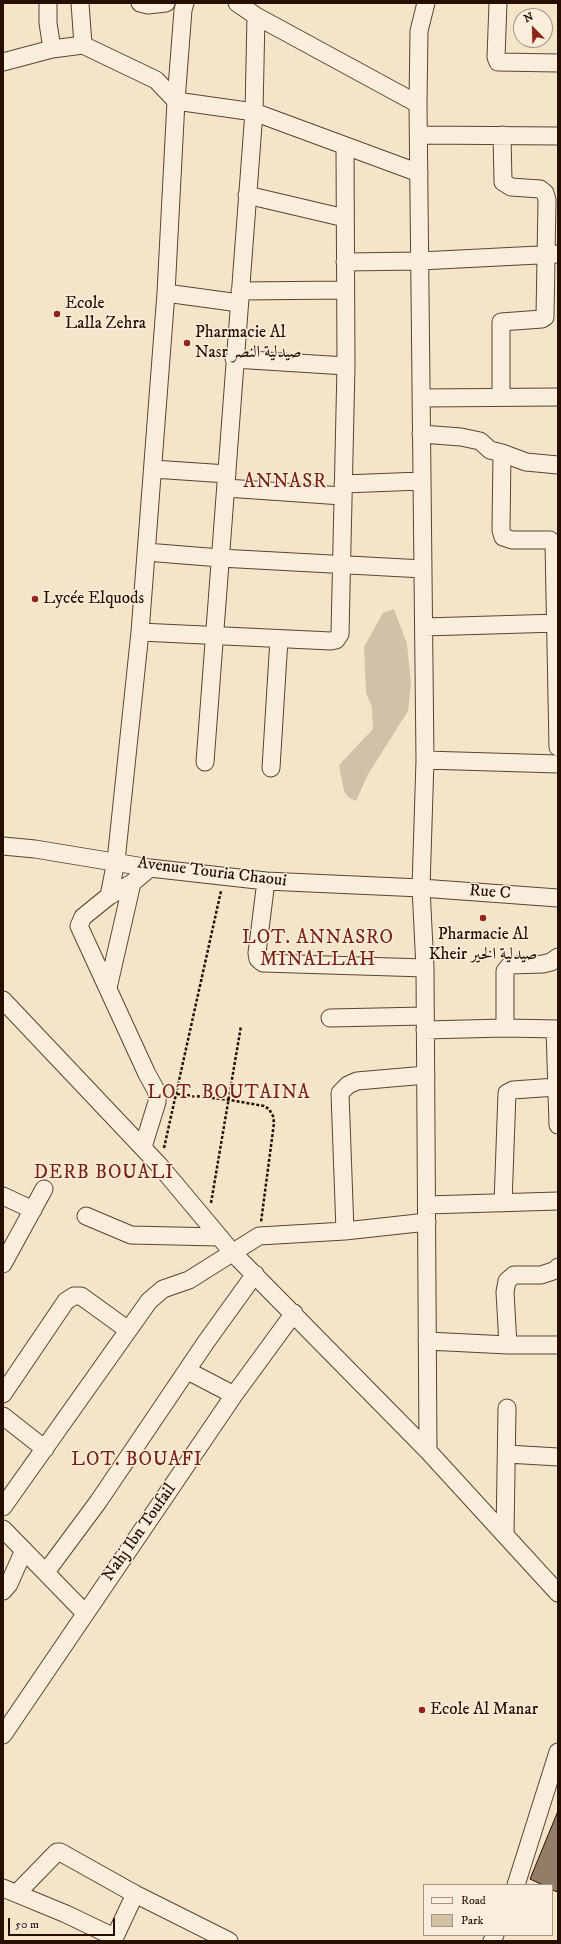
<!DOCTYPE html>
<meta charset="utf-8">
<style>
body{margin:0}
#map{position:relative;width:561px;height:1944px;overflow:hidden;background:#f4e5c8;font-family:"IM FELL DW Pica",serif}
canvas{display:block}
.frame{position:absolute;inset:0;border:4px solid #270f00;pointer-events:none}
.legend{position:absolute;left:423px;top:1884px;width:130px;height:52px;box-sizing:border-box;background:#f8eedb;border:1px solid #a49583;margin:0;padding:5px 7px;list-style:none;font-size:12px;color:#270f00}
.legend li{display:flex;align-items:center;gap:8px;height:20px}
.legend b{width:20px;border:1px solid #a49583}
.north{position:absolute;left:513px;top:8px;width:40px;height:40px;box-sizing:border-box;background:#f8eedb;border:1px solid #a49583;border-radius:50%;rotate:337deg;font-size:11px;font-weight:700;line-height:16px;text-align:center;color:#270f00}
.north::after{content:'';display:block;margin:auto;width:14px;height:18px;background:#8f2418;clip-path:polygon(50% 0,100% 100%,50% 72%,0 100%)}
.scale{position:absolute;left:8px;top:1918px;width:107px;height:18px;box-sizing:border-box;border:2px solid #270f00;border-top:0;padding-left:5px;font-size:12px;line-height:14px;white-space:nowrap;color:#270f00;-webkit-text-stroke:3px #f8eedb;paint-order:stroke}
</style>
<div id="map">
<canvas width="561" height="1944"></canvas>
<div class="frame"></div>
<ul class="legend">
<li><b style="height:5px;background:#f8eedb"></b>Road</li>
<li><b style="height:11px;background:#d1c1a6"></b>Park</li>
</ul>
<div class="north">N</div>
<div class="scale">50 m</div>
</div>
<script>
const c = document.querySelector('canvas').getContext('2d');
c.lineJoin = 'round';
function fillPath(path, color) { c.fillStyle = color; c.fill(path, 'evenodd'); }
const poly = rows => new Path2D(rows.map(r => 'M' + r).join(''));
function stroke(path, color, width, dash) { c.strokeStyle = color; c.lineWidth = width; c.lineCap = dash ? 'butt' : 'round'; c.setLineDash(dash || []); c.stroke(path); }
function write(font, color, halo, rows, align = 'center') {
  c.font = font + ' "IM FELL DW Pica",Amiri,serif'; c.lineWidth = 3; c.setLineDash([]); c.textBaseline = 'middle'; c.strokeStyle = halo; c.fillStyle = color; for (const [text, x, y, turn = 0] of rows) {
    c.save(); c.translate(x, y); c.rotate((+turn || 0) * Math.PI / 180); c.textAlign = isNaN(turn) ? turn : align; if (halo) c.strokeText(text, 0, 0); c.fillText(text, 0, 0); c.restore();
  }
}
fillPath(poly([
 [394,609,407,644,411,684,408,711,367,776,356,801,348,797,344,791,339,765,373,729,372,708,366,692,364,647,383,613]
]), '#d1c1a6');
const building = poly([
 [558,1811,558,1892,552,1890,552,1885,543,1885,530,1879,558,1811]
]);
fillPath(building, '#927e68');
stroke(building, '#270f00', 1);
const minor = poly([
 [48,3,48,23,52,49],
 [80,3,83,45],
 [140,3,148,5,166,3],
 [237,3,256,16],
 [426,3,419,31,418,104,425,760,421,888,425,968,428,1451],
 [498,3,496,57,498,62,558,63],
 [3,62,52,49,83,45,156,80,176,101],
 [176,101,183,10,185,3],
 [419,135,558,136],
 [247,195,345,218],
 [345,262,420,261,558,254],
 [240,291,345,290],
 [166,293,239,303],
 [234,359,346,366],
 [501,397,501,322,542,319,545,317,547,200,545,193,540,189,511,187,503,182,502,135],
 [421,398,558,397],
 [421,434,461,437,480,441,490,450,502,453],
 [558,465,526,462,502,453,501,530,503,537,512,540,550,540,554,544,558,747],
 [153,469,227,474],
 [343,484,421,481],
 [226,488,342,496],
 [146,552,220,558,423,569],
 [424,627,558,623],
 [140,632,331,641,336,640,340,634,346,366,345,147],
 [425,760,558,764],
 [205,762,254,112,256,16,418,104],
 [271,768,279,639],
 [3,846,35,849,150,868,266,881,421,888,558,898],
 [266,881,257,953,258,959,263,963,425,968],
 [109,896,116,861,140,632,166,293,176,101,254,112,419,173],
 [108,988,132,883],
 [3,1000,160,1166,232,1252,428,1451,558,1593],
 [330,1018,425,1016],
 [505,1028,505,971,510,965,543,964,551,962,558,957],
 [555,1029,558,1125],
 [425,1030,505,1028,558,1029],
 [143,1147,157,1102,157,1092,147,1074,79,926,83,917,109,896,132,883,150,868],
 [3,1196,33,1210],
 [503,1203,507,1093,513,1090,556,1087],
 [427,1205,558,1201],
 [86,1216,131,1235,219,1237],
 [345,1231,340,1093,348,1085,357,1081,426,1075],
 [3,1264,44,1189],
 [427,1341,508,1345,558,1345],
 [508,1345,505,1292,507,1281,514,1275,541,1275,556,1270,558,1267],
 [188,1371,234,1395],
 [3,1394,66,1301,74,1296,81,1296,128,1330],
 [3,1416,45,1449],
 [507,1454,558,1457],
 [3,1507,149,1301,163,1289,189,1280,259,1236,345,1231,427,1222],
 [3,1529,85,1613],
 [505,1535,507,1408],
 [46,1572,98,1502,206,1342,255,1274],
 [3,1591,9,1584,24,1550],
 [3,1735,234,1395,294,1313],
 [516,1885,558,1752],
 [3,1888,66,1914,114,1937],
 [17,1893,57,1852,60,1852,135,1894,229,1941],
 [113,1941,135,1894],
 [492,1941,495,1935]
]);
stroke(minor, '#5a4432', 19);
stroke(poly([
 [177,1094,230,1100,264,1106,269,1109,273,1116,274,1123,261,1222],
 [164,1148,221,891],
 [211,1203,241,1026]
]), '#270f00', 2.5, [3, 2]);
stroke(minor, '#f8eedb', 17);
for (const [x, y, r, color] of [
 [57,314,4,"#8f2418"],
 [187,343,4,"#8f2418"],
 [35,599,4,"#8f2418"],
 [483,918,4,"#8f2418"],
 [422,1710,4,"#8f2418"]
]) { const dot = new Path2D(); dot.arc(x, y, r, 0, 2 * Math.PI); c.fillStyle = color; c.fill(dot); stroke(dot, '#f8eedb', 1.5); }
write('17px', '#270f00', '#f8eedb', [
 ["Ecole",65,304],
 ["Lalla Zehra",65,324],
 ["Pharmacie Al",195,333],
 ["Nasr صيدلية النصر",195,353],
 ["Lycée Elquods",43,599],
 ["Pharmacie Al",483,935,"center"],
 ["Kheir صيدلية الخير",483,955,"center"],
 ["Ecole Al Manar",430,1710]
], 'left');
write('17px', '#270f00', '#f8eedb', [
 ["Avenue Touria Chaoui",212,873,7],
 ["Rue C",490,893,4],
 ["Nahj Ibn Toufail",140,1533,-55]
]);
c.letterSpacing = '1px';
write('19px', '#7a1f14', '#f8eedb', [
 ["ANNASR",285,483],
 ["LOT. ANNASRO",318,939],
 ["MINALLAH",318,961],
 ["LOT. BOUTAINA",229,1094],
 ["DERB BOUALI",104,1174],
 ["LOT. BOUAFI",137,1461]
]);
c.letterSpacing = '0px';
</script>
